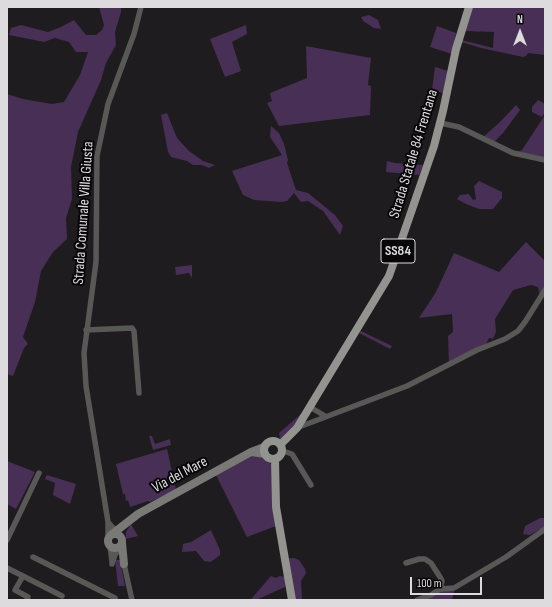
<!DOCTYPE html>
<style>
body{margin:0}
#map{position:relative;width:552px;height:607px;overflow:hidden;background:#1e1c1f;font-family:"Sofia Sans Condensed",sans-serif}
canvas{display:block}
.frame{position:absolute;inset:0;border:8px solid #dddbde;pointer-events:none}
.north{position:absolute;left:500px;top:12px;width:40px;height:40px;-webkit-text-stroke:3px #080708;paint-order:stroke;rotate:0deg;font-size:11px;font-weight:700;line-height:16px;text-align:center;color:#dddbde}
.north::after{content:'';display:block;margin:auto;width:14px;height:18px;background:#dddbde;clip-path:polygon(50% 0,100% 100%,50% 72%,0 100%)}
.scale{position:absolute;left:410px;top:577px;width:72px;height:18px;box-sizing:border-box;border:2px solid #dddbde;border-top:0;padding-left:5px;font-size:12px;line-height:14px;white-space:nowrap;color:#dddbde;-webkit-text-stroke:3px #080708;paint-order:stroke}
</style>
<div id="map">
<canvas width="552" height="607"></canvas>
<div class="frame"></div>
<div class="north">N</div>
<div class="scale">100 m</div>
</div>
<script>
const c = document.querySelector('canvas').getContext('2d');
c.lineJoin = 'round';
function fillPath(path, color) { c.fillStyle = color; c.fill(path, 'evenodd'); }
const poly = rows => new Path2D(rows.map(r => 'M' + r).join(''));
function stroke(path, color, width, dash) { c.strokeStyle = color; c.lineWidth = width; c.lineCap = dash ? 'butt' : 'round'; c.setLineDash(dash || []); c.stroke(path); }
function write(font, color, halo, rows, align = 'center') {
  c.font = font + ' "Sofia Sans Condensed",sans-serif'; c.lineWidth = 4; c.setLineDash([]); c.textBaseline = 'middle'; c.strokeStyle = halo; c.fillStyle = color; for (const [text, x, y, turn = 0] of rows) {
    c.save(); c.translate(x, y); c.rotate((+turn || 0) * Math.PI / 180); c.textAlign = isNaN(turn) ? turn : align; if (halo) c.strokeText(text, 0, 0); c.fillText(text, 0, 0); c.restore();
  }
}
fillPath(poly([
 [99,7,121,7,121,12,115,32,116,45,106,63,101,80,78,132,71,167,72,199,66,218,67,239,53,252,41,271,35,302,23,337,28,344,24,348,13,376,7,374,7,94,23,99,52,104,64,102,80,75,88,52,76,52,69,42,55,38,44,42,9,35,11,28,21,25,48,32,61,27,74,20,86,35,96,35,102,30,104,25],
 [472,7,545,7,545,55,528,53,526,56,523,57,481,48,461,42,462,40,493,48,494,32,464,31],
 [369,15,378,20,381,29,374,28,363,21,361,17],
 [246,25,247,34,232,42,241,71,225,77,210,39],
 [437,26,456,33,452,54,430,47],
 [306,46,371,58,368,85,371,86,370,115,279,126,267,103,272,101,270,93,307,78],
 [435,67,448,71,443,93,432,90],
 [538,100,545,104,545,112,542,117,532,112,532,107],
 [516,105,520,110,503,133,494,142,483,137,499,123],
 [167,113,177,138,189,151,203,161,215,165,209,168,202,165,193,165,187,161,171,157,168,152,161,115],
 [545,115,545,158,517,152,522,150],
 [271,126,279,133,284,144,288,160,287,163,296,190,308,193,335,215,343,226,340,235,323,211,308,201,301,202,294,193,287,201,282,202,254,200,243,195,232,171,282,155,270,137],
 [387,161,395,163,423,165,419,175,386,172],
 [479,181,502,192,502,198,493,209,479,209,466,204,457,199,460,195,469,194,473,200,476,199,474,186],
 [526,242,545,261,545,287,540,296,538,287,531,285,513,290,495,319,496,332,493,339,489,338,486,344,449,363,448,336,453,332,452,314,419,318,436,292,454,253,499,272],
 [192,265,192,278,189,273,176,275,175,267],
 [361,331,392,346,390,349,359,333],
 [302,413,289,436,283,440,280,439,279,433],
 [149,436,152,436,155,444,170,439,171,445,153,450],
 [167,449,176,490,150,502,148,501,130,507,128,500,126,501,125,494,123,494,116,464],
 [252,456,263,456,272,465,272,495,276,526,247,537,216,475],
 [7,461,35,472,16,509,7,504],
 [47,475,76,484,70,504,53,495,55,483,45,479],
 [540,518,545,518,545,531,540,529,530,535,523,534,525,526],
 [131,524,138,536,126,539,126,532],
 [211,530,220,550,220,555,215,559,210,562,204,561,196,551,182,552,183,544,191,542],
 [290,558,294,558,299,560,305,569,306,573,301,581,302,600,294,600,288,561],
 [115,560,120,560,125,586,118,586],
 [271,576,276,578,280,576,285,577,285,587,256,600,252,600,252,598],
 [451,589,454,591,452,600,421,600,440,591]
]), '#482f55');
stroke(poly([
 [440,123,459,127,513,153,545,160],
 [86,330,132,328,134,331,139,393],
 [310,407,325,416],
 [299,427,407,386,477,350,505,339,518,331,525,322,545,290],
 [283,451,292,454,311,485],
 [108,522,119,535],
 [108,539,108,522,86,386,84,353,96,262,97,156,108,104,134,34,141,7],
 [7,540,39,473],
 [110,546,112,562],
 [33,557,115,598],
 [406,563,419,559,425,559,431,563,440,577,442,581,440,589,431,595,417,600],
 [112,564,115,555,121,546],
 [124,564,132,600],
 [7,568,23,576,15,590,28,597,27,600],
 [23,576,62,596],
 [440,589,454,588,506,557,545,529]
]), '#585856', 5.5);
stroke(poly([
 [252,452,265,454],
 '108 541a7 7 0 1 1 14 0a7 7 0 1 1-14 0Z',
 [111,535,138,514,251,452,264,447],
 [122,543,124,564]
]), '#797976', 8);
stroke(poly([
 '264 450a9 9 0 1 1 18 0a9 9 0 1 1-18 0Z',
 [281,444,297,428,389,276,434,146,443,111,456,49,469,7],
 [275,459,276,507,292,600]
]), '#93938f', 8);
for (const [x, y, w] of [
 [398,251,34]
]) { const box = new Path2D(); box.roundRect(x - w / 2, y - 12, w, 24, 3); c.fillStyle = '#080708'; c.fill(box); stroke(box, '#dddbde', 1); }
write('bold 14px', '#dddbde', null, [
 ["SS84",398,251]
]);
write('15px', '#dddbde', '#080708', [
 ["Strada Statale 84 Frentana",414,154,-73],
 ["Strada Comunale Villa Giusta",84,213,-86],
 ["Via del Mare",180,475,-28]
]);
</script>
